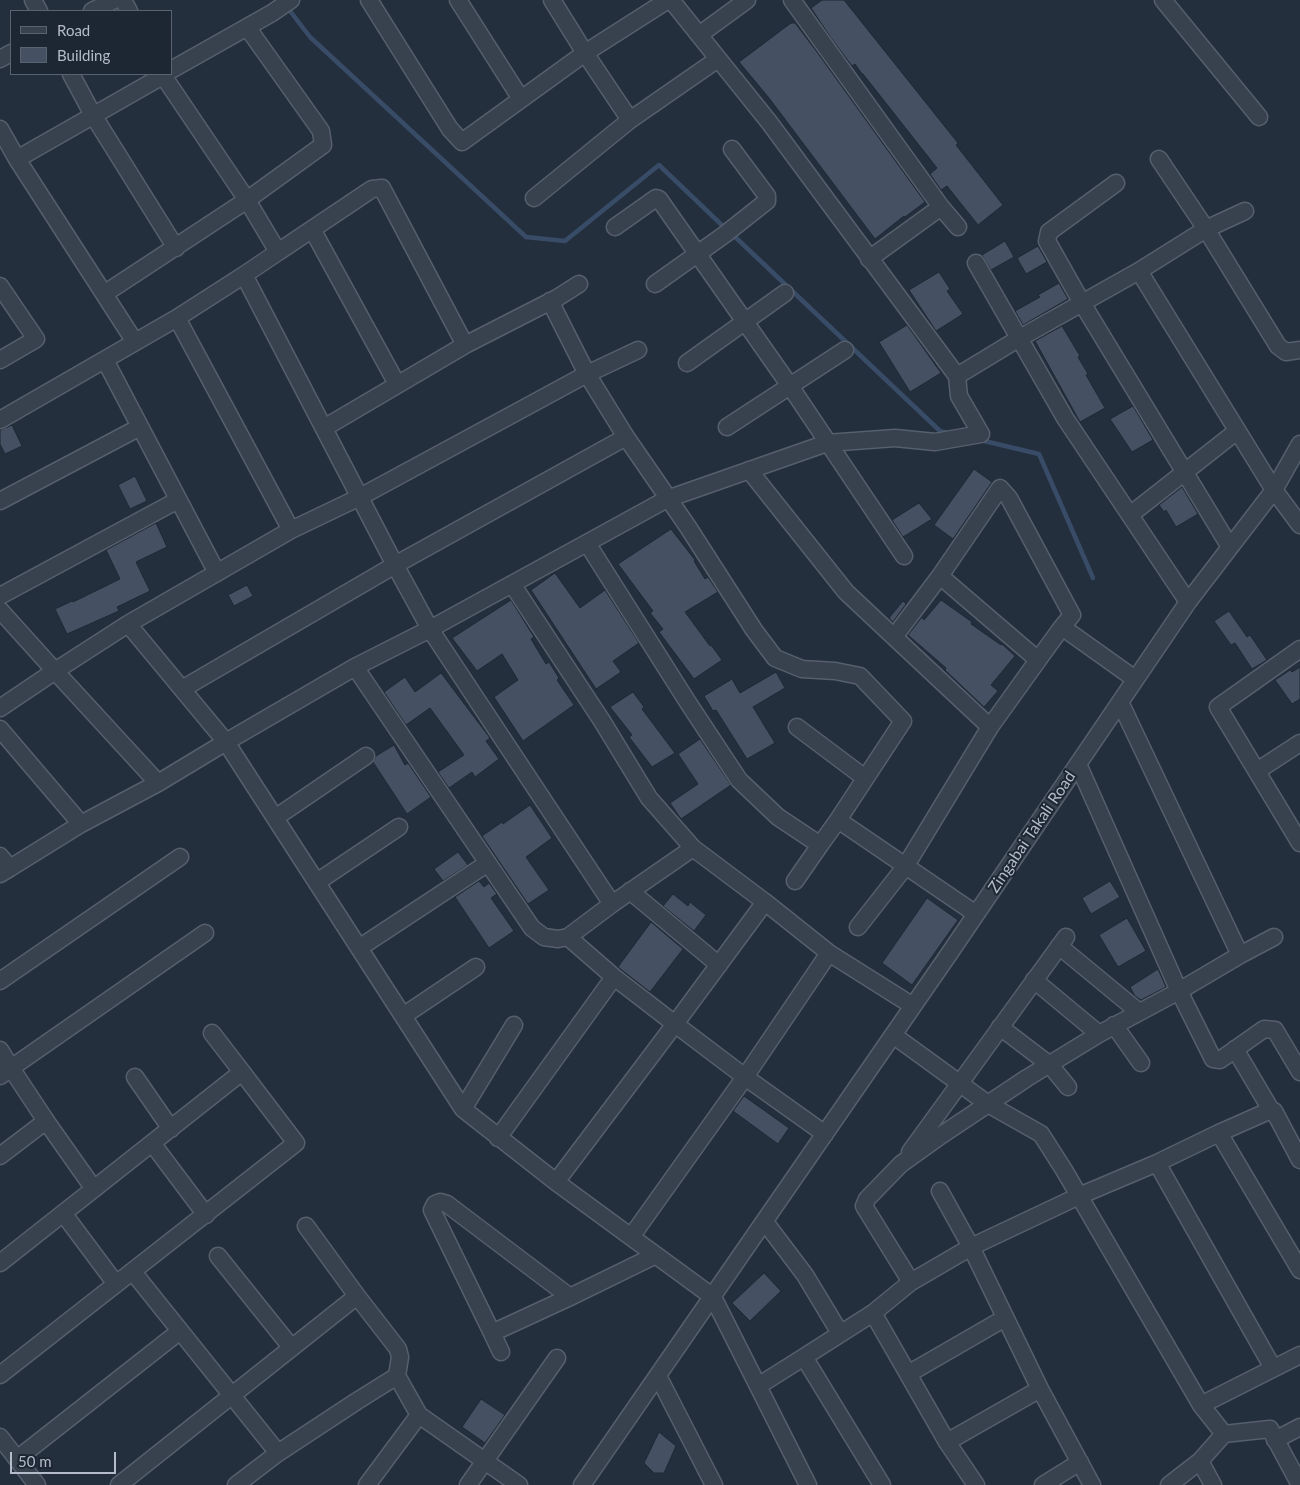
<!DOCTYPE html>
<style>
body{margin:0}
#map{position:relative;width:1300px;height:1485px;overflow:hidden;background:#242f3e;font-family:Lato,sans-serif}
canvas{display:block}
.legend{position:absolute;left:10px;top:10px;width:162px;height:65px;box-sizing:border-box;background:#1d2633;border:1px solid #59626f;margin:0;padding:6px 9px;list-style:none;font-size:15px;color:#b4bcc9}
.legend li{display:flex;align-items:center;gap:10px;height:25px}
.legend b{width:25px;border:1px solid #59626f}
.scale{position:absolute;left:10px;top:1452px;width:106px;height:22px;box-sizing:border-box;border:2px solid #b4bcc9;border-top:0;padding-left:6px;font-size:15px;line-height:18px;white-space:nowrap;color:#b4bcc9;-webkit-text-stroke:4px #1d2633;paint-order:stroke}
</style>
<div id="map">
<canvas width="1300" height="1485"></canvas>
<ul class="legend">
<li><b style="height:6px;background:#38414e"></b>Road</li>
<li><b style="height:14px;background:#455162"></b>Building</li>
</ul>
<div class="scale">50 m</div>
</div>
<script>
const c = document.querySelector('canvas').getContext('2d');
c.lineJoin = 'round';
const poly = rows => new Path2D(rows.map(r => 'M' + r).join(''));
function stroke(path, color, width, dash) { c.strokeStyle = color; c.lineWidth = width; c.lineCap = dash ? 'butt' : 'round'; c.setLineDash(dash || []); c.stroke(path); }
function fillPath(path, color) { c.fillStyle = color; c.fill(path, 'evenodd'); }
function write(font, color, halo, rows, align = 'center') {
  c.font = font + ' Lato,sans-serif'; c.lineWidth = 4; c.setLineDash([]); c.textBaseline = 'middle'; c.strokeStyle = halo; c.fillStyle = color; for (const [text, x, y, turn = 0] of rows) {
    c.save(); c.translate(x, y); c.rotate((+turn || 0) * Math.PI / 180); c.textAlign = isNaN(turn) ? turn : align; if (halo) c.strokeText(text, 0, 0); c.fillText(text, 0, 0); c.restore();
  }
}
stroke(poly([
 [287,7,310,37,526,237,565,241,659,165,726,229],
 [732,234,940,431,948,433],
 [980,440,1039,454,1093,578]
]), '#394c67', 4.5);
const building = poly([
 [822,0,844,0,958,143,956,145,1003,205,978,225,947,186,941,190,930,174,937,168,863,74,862,74,855,64,852,66,831,38,811,8,822,0],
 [791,23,795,23,817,52,925,202,905,217,904,216,875,239,769,98,739,62,791,23],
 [1005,241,1014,257,991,270,982,255,1005,241],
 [1038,246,1047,262,1026,274,1017,258,1038,246],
 [939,272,950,289,947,291,963,314,936,331,909,290,939,272],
 [1059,283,1068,299,1023,325,1015,311,1040,297,1038,295,1059,283],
 [907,325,941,373,910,392,879,342,907,325],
 [1062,326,1080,356,1078,357,1088,374,1086,375,1105,408,1080,422,1035,341,1062,326],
 [1133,406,1153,440,1132,452,1110,419,1133,406],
 [12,425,22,446,5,454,0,444,0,430,12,425],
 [974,469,992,482,953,539,934,525,974,469],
 [135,476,147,501,130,509,118,485,135,476],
 [1182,487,1198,514,1176,527,1166,510,1164,512,1159,505,1182,487],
 [919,503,932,519,903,537,892,520,919,503],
 [156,523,167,547,136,562,150,591,117,607,119,611,67,634,55,609,72,601,73,602,120,579,106,550,156,523],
 [671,529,695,560,694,561,705,579,708,577,718,592,685,612,710,646,711,645,722,660,694,679,659,632,663,629,650,613,653,611,618,564,671,529],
 [555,573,580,608,605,590,639,643,613,661,621,672,596,689,531,590,555,573],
 [247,585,253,596,234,606,228,595,247,585],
 [511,600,534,637,531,639,546,664,549,662,559,678,557,680,574,705,523,741,494,697,518,680,502,654,477,671,452,638,511,600],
 [941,600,972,622,971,624,1001,645,1002,644,1015,656,991,685,998,691,984,707,945,670,946,668,908,635,922,617,924,620,941,600],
 [903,601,906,604,893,622,889,618,903,601],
 [1229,611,1247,637,1250,635,1267,660,1252,669,1235,643,1231,645,1214,621,1229,611],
 [1300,667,1300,699,1292,704,1275,680,1290,670,1292,672,1300,667],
 [776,672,785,688,753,707,775,743,747,759,716,710,713,711,704,696,732,679,740,693,776,672],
 [441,673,490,738,486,741,499,759,475,777,472,772,449,788,438,772,464,755,430,708,406,725,384,692,405,677,415,692,441,673],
 [633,692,644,707,642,709,675,753,652,767,629,737,632,735,610,707,633,692],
 [700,739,731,785,681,819,670,803,698,784,678,754,700,739],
 [394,745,405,765,408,763,431,797,407,814,373,762,376,756,394,745],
 [530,805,552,838,526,857,549,890,528,904,482,836,502,822,503,824,530,805],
 [458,852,468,865,443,881,434,869,458,852],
 [479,881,484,887,489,883,497,894,491,898,514,931,489,948,455,897,479,881],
 [1110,881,1120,897,1091,914,1082,898,1110,881],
 [673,894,688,906,690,902,706,915,694,931,663,906,673,894],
 [927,898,958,920,912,985,882,963,927,898],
 [1127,918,1146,951,1118,967,1099,935,1127,918],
 [651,922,683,949,650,992,618,967,651,922],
 [1158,969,1166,987,1141,1000,1135,996,1130,987,1158,969],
 [744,1096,789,1128,778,1144,733,1111,744,1096],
 [764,1273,781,1291,750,1321,732,1303,764,1273],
 [481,1399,505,1415,485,1443,462,1427,481,1399],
 [659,1432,676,1446,664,1473,654,1473,644,1463,659,1432]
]);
fillPath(building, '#455162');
stroke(building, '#1f2835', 1);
const minor = poly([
 [33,0,39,11],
 [123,0,129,11],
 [369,0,450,129,462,142,585,53,630,120],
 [458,0,521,99],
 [552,0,585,53,668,0],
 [671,0,769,122,957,376,1018,339,1139,271,1206,229,1245,211],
 [792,0,941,207],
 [1163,0,1259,117],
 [92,11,114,0],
 [699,35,747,0],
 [0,59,11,53],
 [171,70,272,13,291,0],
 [71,74,93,115,176,248],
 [162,74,247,200,278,252,244,275,395,565,430,629,612,904],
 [0,129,17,159,135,342],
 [17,159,166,74],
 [1159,159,1206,229,1278,346,1286,352,1300,350],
 [1116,183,1049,232,1047,241,1082,303,1230,547],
 [534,198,630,120,718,59],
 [615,227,656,198,659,199,790,386,904,556],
 [312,229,397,384],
 [278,252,372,189,382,188,465,345],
 [869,259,941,207,958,227],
 [976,263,1065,418,1188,602],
 [1139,271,1274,490,1300,525],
 [655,284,724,235,767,201,767,196,732,149],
 [0,286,36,339,0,360],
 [104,294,247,200,323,145,321,131,247,27],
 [550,301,587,374,626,437,688,527,754,630,775,658,802,669,835,671,860,676,903,721,838,820],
 [177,318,291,530],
 [105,360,217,573],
 [687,363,785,293],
 [0,420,177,318,244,275],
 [727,427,845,350],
 [324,428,465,345,557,298,579,284],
 [749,470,846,592,990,727],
 [0,501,140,427],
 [1130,515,1237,431],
 [587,543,687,701,739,780,778,817,820,845,838,820,976,914],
 [940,576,1038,660,1062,627,1135,679],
 [512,584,602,721,649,798,693,848],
 [0,596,178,500],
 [0,610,55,671,128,624,291,530,360,497,587,374,638,350],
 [128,624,226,742,355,667],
 [894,637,940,576,1000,488,1009,498,1072,615,1062,627],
 [1300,649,1218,707,1300,843],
 [182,689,395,565,626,437],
 [0,708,55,671,158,783],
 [797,727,865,778],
 [0,729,81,824,158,783,226,742,463,1109],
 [1078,764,1179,991,1213,1059,1220,1060,1264,1029,1275,1030,1300,1072],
 [1257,771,1300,743],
 [275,818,366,756],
 [0,856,10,868,0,874],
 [10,868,81,824],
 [795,881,820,845],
 [317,882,399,827],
 [630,891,719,965],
 [858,927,905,867,990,727,1038,660],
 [568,937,614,977,675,1024,745,1077,825,1134],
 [1059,946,1139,1012],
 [359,948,488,863],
 [1240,955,1274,937],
 [1034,980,1099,1034],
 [0,981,180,857],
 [913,1006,829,953,765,902,693,848,612,904,568,937,558,939,544,937,532,928,355,667,430,629,667,499,827,443,895,438,935,442,981,434,959,396,957,376],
 [403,1016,476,967],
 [514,1025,463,1109,556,1182,675,1024,765,902],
 [1114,1025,1141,1063],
 [1000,1027,1050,1065,1068,1087],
 [212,1033,242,1072],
 [893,1035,988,1104,1041,1134,1064,1170,1201,1405,1224,1434,1270,1429,1300,1485],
 [1235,1049,1271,1110],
 [0,1050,11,1068,205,933],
 [0,1076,11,1068,46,1121,0,1156],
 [135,1077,171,1129],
 [46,1121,94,1189],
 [1219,1133,1300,1270],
 [498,1138,614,977],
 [152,1143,206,1215],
 [910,1152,1066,937],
 [1157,1163,1273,1368],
 [556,1182,713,1297,808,1485],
 [940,1191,971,1247,1040,1389,1092,1485],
 [63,1213,116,1284],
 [765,1222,805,1275,840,1333],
 [306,1226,357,1296,398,1349,400,1357,397,1376],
 [631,1237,745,1077,829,953],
 [218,1256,291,1347],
 [0,1263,242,1072,296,1143,0,1375],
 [133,1272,278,1453],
 [911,1282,864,1206,867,1199,901,1164,943,1134,1027,1078,1099,1034,1179,991,1240,955,1120,702],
 [570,1297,447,1204,440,1202,435,1204,432,1210,492,1333,570,1297,656,1255],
 [873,1313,947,1442,976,1485],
 [492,1333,501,1352],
 [908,1374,1005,1318],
 [658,1376,714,1485],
 [758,1386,804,1357],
 [1201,1405,1300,1355],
 [0,1437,37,1485],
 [1275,1440,1300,1427],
 [947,1442,1040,1389],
 [17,1459,180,1331],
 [1200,1461,1224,1434],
 [119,1485,357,1296],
 [236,1485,278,1453,357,1401,397,1376,419,1415,519,1485],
 [367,1485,419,1415],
 [468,1485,557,1358],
 [582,1485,949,954,1188,602,1274,490,1300,444],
 [882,1485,804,1357,873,1313,911,1282,971,1247,1079,1196,1157,1163,1219,1133,1271,1110,1274,1111,1300,1160],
 [1043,1485,1080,1462],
 [1169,1485,1200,1461,1213,1485]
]);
stroke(minor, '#565f6c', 19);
stroke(minor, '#38414e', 16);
write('16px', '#b4bcc9', '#1d2633', [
 ["Zingabai Takali Road",1032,832,-56]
]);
</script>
